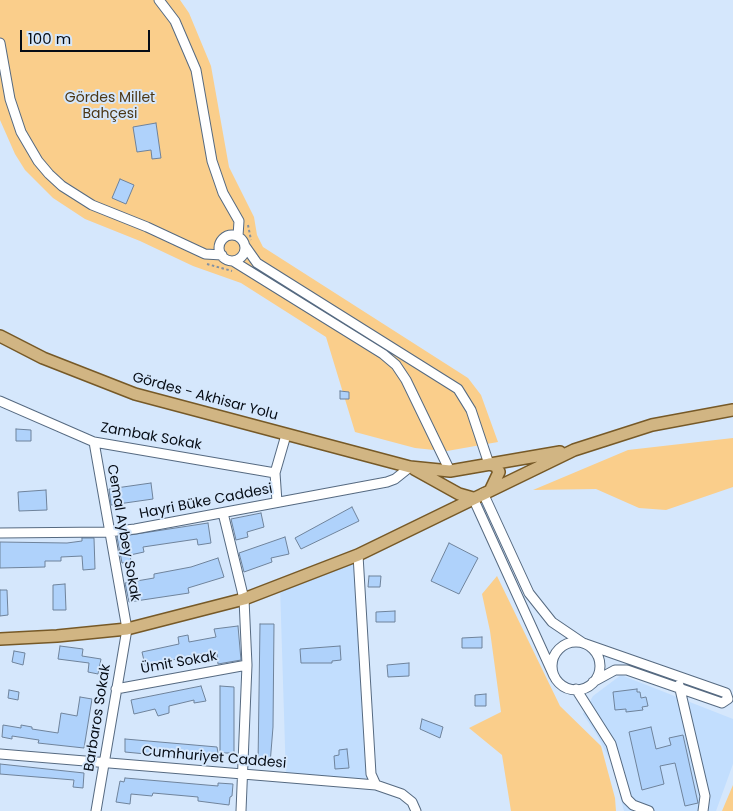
<!DOCTYPE html>
<meta charset="utf-8">
<style>
body{margin:0}
#map{position:relative;width:733px;height:811px;overflow:hidden;background:#d5e7fc;font-family:Poppins,sans-serif}
canvas{display:block}
.scale{position:absolute;left:20px;top:30px;width:130px;height:22px;box-sizing:border-box;border:2px solid #060c15;border-top:0;padding-left:6px;font-size:15px;line-height:18px;white-space:nowrap;color:#060c15;-webkit-text-stroke:4px #d5e7fc;paint-order:stroke}
</style>
<div id="map">
<canvas width="733" height="811"></canvas>
<div class="scale">100 m</div>
</div>
<script>
const c = document.querySelector('canvas').getContext('2d');
c.lineJoin = 'round';
function fillPath(path, color) { c.fillStyle = color; c.fill(path, 'evenodd'); }
const poly = rows => new Path2D(rows.map(r => 'M' + r).join(''));
function stroke(path, color, width, dash) { c.strokeStyle = color; c.lineWidth = width; c.lineCap = dash ? 'butt' : 'round'; c.setLineDash(dash || []); c.stroke(path); }
function write(font, color, halo, rows, align = 'center') {
  c.font = font + ' Poppins,sans-serif'; c.lineWidth = 4; c.setLineDash([]); c.textBaseline = 'middle'; c.strokeStyle = halo; c.fillStyle = color; for (const [text, x, y, turn = 0] of rows) {
    c.save(); c.translate(x, y); c.rotate((+turn || 0) * Math.PI / 180); c.textAlign = isNaN(turn) ? turn : align; if (halo) c.strokeText(text, 0, 0); c.fillText(text, 0, 0); c.restore();
  }
}
fillPath(poly([
 [358,555,376,785,286,778,280,586],
 [621,675,733,719,733,764,716,811,624,811,612,764,597,735,583,714,593,696]
]), '#c2defe');
fillPath(poly([
 [0,0,180,0,189,13,211,66,229,167,254,217,257,235,263,247,468,378,481,395,498,442,447,451,434,450,415,448,355,432,326,337,241,283,193,266,140,241,85,219,53,198,25,170,15,154,0,120],
 [733,438,733,487,666,510,639,508,596,489,533,490,628,450],
 [497,576,560,706,601,746,615,798,616,811,511,811,502,755,469,728,501,712,490,631,482,594],
 [733,785,733,811,722,811]
]), '#face8b');
const building = poly([
 [156,123,161,158,152,159,151,150,137,152,133,127,156,123],
 [120,179,134,185,126,204,112,198,120,179],
 [340,391,349,392,349,399,340,399,340,391],
 [16,429,31,430,31,441,16,441,16,429],
 [151,483,153,499,111,505,109,489,151,483],
 [46,490,47,510,19,511,18,492,46,490],
 [352,507,359,521,301,549,295,538,352,507],
 [261,513,264,527,247,532,248,537,236,540,231,519,261,513],
 [208,523,211,543,198,545,197,539,143,547,144,552,130,555,131,561,122,563,117,537,208,523],
 [285,537,289,554,271,558,272,562,244,572,239,553,285,537],
 [82,538,94,538,95,569,83,570,82,556,61,557,61,561,45,561,45,567,0,568,0,542,67,543,82,541,82,538],
 [449,543,478,558,459,594,431,581,449,543],
 [218,558,224,577,188,588,189,593,129,602,125,583,154,578,154,574,191,567,218,558],
 [369,576,381,576,380,587,368,587,369,576],
 [65,584,66,610,53,610,53,585,65,584],
 [0,590,7,590,8,615,0,616,0,590],
 [395,611,395,622,376,622,376,612,395,611],
 [260,624,274,624,273,727,270,764,258,764,260,624],
 [238,626,241,660,218,664,217,654,205,656,205,653,191,656,193,661,183,663,182,658,145,665,142,652,179,644,178,637,188,635,189,642,216,637,214,629,238,626],
 [482,637,482,648,462,648,462,638,482,637],
 [60,646,83,649,82,656,101,659,98,674,88,672,89,663,58,659,60,646],
 [340,646,341,660,332,661,332,663,301,663,300,649,340,646],
 [14,651,25,653,23,665,12,662,14,651],
 [409,663,409,676,388,677,387,665,409,663],
 [201,686,206,701,194,703,194,700,169,706,169,713,158,716,155,709,134,714,131,700,201,686],
 [220,686,234,687,234,753,220,753,220,686],
 [637,689,637,692,640,692,641,698,646,697,648,706,642,707,643,710,626,712,626,709,615,710,613,692,637,689],
 [9,690,19,692,18,700,8,698,9,690],
 [486,694,486,706,475,706,475,695,486,694],
 [80,697,92,699,84,748,38,743,39,740,12,736,12,739,2,737,3,725,21,728,21,725,32,727,32,729,58,733,61,713,77,716,80,697],
 [422,719,443,727,440,738,420,729,422,719],
 [651,727,656,749,671,745,669,738,683,735,698,803,685,806,675,763,660,766,664,784,642,790,629,732,651,727],
 [125,739,217,747,218,753,210,753,209,760,125,752,125,739],
 [347,749,349,768,335,769,334,756,339,755,339,750,347,749],
 [0,764,84,773,83,788,73,787,74,780,0,774,0,764],
 [125,778,218,786,218,783,233,784,232,796,230,797,229,805,198,801,198,797,153,793,152,796,131,794,130,804,116,802,120,781,124,782,125,778]
]);
fillPath(building, '#afd2fb');
stroke(building, '#6f839b', 1);
const minor = poly([
 [159,0,175,21,196,70,212,161,223,193,239,221,238,236],
 [0,43,10,99,21,132,38,161,49,174,62,186,92,205,147,227,205,254,222,255],
 '219 248a13 13 0 1 1 26 0a13 13 0 1 1-26 0Z',
 [245,246,257,263,458,389,471,410,489,464],
 [233,261,383,354,396,365,406,380,450,471],
 [0,401,94,442,275,473],
 [94,442,127,629,96,811],
 [483,493,529,593,552,622,583,643,726,693,728,699,722,703,627,670,615,670,593,682],
 [473,498,554,676],
 [277,502,275,473,286,435],
 [223,513,244,599,247,665,241,811],
 [0,533,108,532,135,529,387,482,395,479,410,467],
 [358,555,371,774,376,785],
 '552 666a24 24 0 1 1 48 0a24 24 0 1 1-48 0Z',
 [679,685,705,796,703,811],
 [116,689,247,665],
 [576,689,611,744,627,799,633,805,649,811],
 [0,754,376,785,402,794,412,802,416,811]
]);
const major = poly([
 [0,336,43,358,135,394,410,467,450,471,560,452],
 [489,464,496,466,499,472,491,489],
 [414,469,459,494,473,498],
 [0,639,57,636,127,629,244,599,358,555,574,450,652,425,733,410]
]);
stroke(minor, '#566a81', 11);
stroke(major, '#765927', 14);
stroke(poly([
 [248,225,251,240],
 [207,264,232,271]
]), '#8491a1', 2, [2.5, 2.5]);
stroke(minor, '#fff', 9);
stroke(major, '#d1b583', 11);
write('14px', '#4c3715', '#d5e7fc', [
 ["Gördes Millet",110,98],
 ["Bahçesi",110,114]
]);
write('14px', '#060c15', '#d5e7fc', [
 ["Gördes - Akhisar Yolu",205,397,15],
 ["Zambak Sokak",151,437,10],
 ["Hayri Büke Caddesi",206,502,-11],
 ["Cemal Aybey Sokak",123,533,80],
 ["Ümit Sokak",179,663,-10],
 ["Barbaros Sokak",98,718,-81],
 ["Cumhuriyet Caddesi",214,758,5]
]);
</script>
